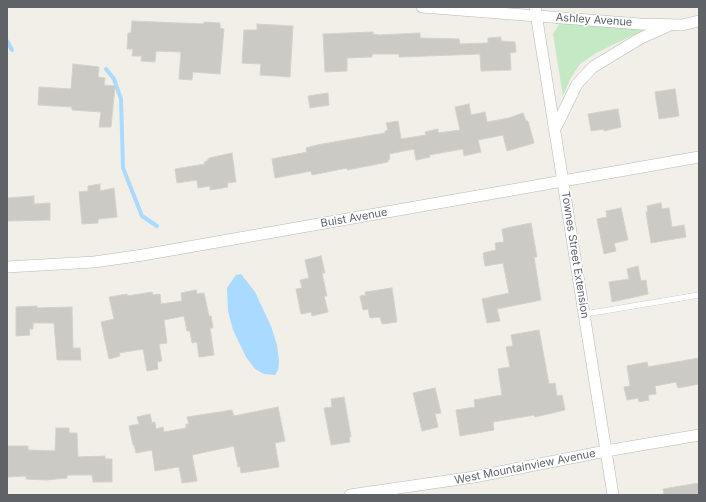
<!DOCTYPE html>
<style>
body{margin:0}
#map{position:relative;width:706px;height:502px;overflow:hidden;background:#f1efe8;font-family:Inter,sans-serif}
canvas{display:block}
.frame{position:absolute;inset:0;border:8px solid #5f6368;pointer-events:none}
</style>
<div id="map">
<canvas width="706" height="502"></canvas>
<div class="frame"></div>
</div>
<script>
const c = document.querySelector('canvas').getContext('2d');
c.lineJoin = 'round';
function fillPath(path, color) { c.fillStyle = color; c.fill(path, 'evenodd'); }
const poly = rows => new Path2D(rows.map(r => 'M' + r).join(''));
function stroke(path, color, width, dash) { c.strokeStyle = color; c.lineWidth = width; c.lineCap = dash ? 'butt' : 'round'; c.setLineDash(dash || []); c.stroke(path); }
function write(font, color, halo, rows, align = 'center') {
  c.font = font + ' Inter,sans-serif'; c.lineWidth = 3; c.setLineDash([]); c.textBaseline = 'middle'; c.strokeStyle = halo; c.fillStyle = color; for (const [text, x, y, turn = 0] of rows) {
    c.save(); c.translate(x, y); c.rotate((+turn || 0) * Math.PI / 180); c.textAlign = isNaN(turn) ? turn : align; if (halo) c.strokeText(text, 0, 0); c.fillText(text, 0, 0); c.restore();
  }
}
fillPath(poly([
 [560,23,646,29,596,53,580,64,570,79,563,96,553,34]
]), '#c5e8c5');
fillPath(poly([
 [241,274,255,292,271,326,277,345,279,361,278,370,275,375,264,374,255,369,246,357,233,330,228,311,227,288,236,275]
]), '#aadaff');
stroke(poly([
 [7,41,12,50],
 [106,69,114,79,121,99,123,168,142,216,157,226]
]), '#aadaff', 4);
const building = poly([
 [132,21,204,24,204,22,220,23,220,28,224,29,220,74,193,72,192,80,179,79,181,52,156,51,155,62,141,61,142,56,132,56,133,49,127,49,128,33,131,33,132,21],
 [257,24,293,26,290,77,260,75,261,64,242,63,244,30,257,30,257,24],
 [373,32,373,34,379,35,420,33,420,38,459,39,460,44,488,43,488,38,501,37,501,41,515,42,516,52,510,53,511,70,481,71,480,54,401,57,399,57,399,54,372,54,372,57,347,58,347,71,325,72,323,34,373,32],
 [73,64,99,67,98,77,105,78,104,85,115,86,111,127,99,127,101,112,72,110,72,107,38,105,39,87,71,89,73,64],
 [675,89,679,116,659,119,655,92,675,89],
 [328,93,329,105,310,108,308,96,328,93],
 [469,104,471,115,485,112,487,122,509,118,523,113,526,121,528,121,534,143,507,151,503,135,478,140,481,152,464,156,463,149,429,155,430,157,416,160,414,149,389,154,390,159,388,160,388,162,347,170,347,168,312,175,311,171,275,178,272,159,307,152,306,148,317,145,385,133,385,131,388,130,386,123,398,121,401,139,426,135,425,132,438,129,438,133,460,130,455,107,469,104],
 [618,109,621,127,604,131,604,129,591,131,588,114,618,109],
 [232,153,236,182,227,183,228,187,210,190,210,186,198,188,197,180,177,183,175,169,205,164,204,162,207,161,209,158,232,153],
 [100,184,100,191,114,188,117,217,98,219,98,223,82,224,79,192,88,191,88,186,100,184],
 [34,196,34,204,50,203,50,220,7,221,7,198,34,196],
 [661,203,662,209,669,208,672,227,684,225,686,237,651,243,646,212,648,212,647,206,661,203],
 [621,208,628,240,614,243,616,251,604,254,597,219,607,217,606,211,621,208],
 [531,223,537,257,534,257,541,300,497,309,500,321,487,323,482,299,509,293,503,263,485,266,483,253,496,250,495,243,504,242,502,229,531,223],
 [321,256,325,273,322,273,327,296,324,296,328,312,312,316,311,312,301,314,296,289,302,288,300,280,309,278,305,260,321,256],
 [638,266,641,281,646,280,648,294,612,302,609,282,629,279,627,269,638,266],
 [392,288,397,322,382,324,380,317,370,318,368,309,363,310,360,296,366,295,365,292,392,288],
 [196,290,197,294,204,293,209,316,211,316,213,328,210,328,214,355,199,357,197,342,192,343,190,331,187,331,184,316,164,320,167,343,159,344,162,361,157,362,158,369,147,371,143,349,119,353,120,356,109,359,101,322,114,319,109,297,127,294,128,296,152,292,153,295,160,294,161,304,182,301,181,293,196,290],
 [37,306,37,308,72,307,73,348,80,348,81,360,57,360,54,323,33,323,33,329,29,329,30,335,16,336,16,307,37,306],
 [539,330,549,384,555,383,557,396,562,395,565,410,535,417,534,415,493,422,494,430,460,436,456,410,475,407,474,400,502,395,498,369,510,367,506,347,513,346,511,335,539,330],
 [699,358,699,384,678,388,676,382,655,386,656,394,648,395,649,400,639,402,638,398,627,400,624,387,630,386,627,366,647,362,648,367,699,358],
 [435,388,441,413,435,414,438,427,422,431,413,393,435,388],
 [344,397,351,437,349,437,350,442,331,445,324,408,332,407,331,399,344,397],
 [278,407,285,441,275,443,279,467,241,473,240,466,238,467,234,446,192,455,197,481,182,483,179,467,155,471,152,450,136,453,134,445,133,445,129,426,139,424,137,417,150,414,152,423,155,422,156,429,163,427,164,432,186,428,186,424,189,424,187,417,232,410,234,416,278,407],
 [56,428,69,428,69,433,77,433,78,457,105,456,105,459,112,459,112,482,93,482,92,475,67,475,67,478,46,480,26,479,26,476,7,477,7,446,28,446,28,450,55,451,56,428],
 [699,483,699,495,664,495,663,489,699,483]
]);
fillPath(building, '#cccac5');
stroke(building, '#d6d1c6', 1);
const lane = poly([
 [585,314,699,295]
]);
const street = poly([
 [422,7,640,24,682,25,699,21],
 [535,7,613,495],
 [556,127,577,84,593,67,641,38,668,26],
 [7,267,94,262,143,255,699,157],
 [350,495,474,477,606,451,699,435]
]);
stroke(lane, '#b5b8bc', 6);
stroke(street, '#b5b8bc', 12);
stroke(lane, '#fff', 5.5);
stroke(street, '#fff', 11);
write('11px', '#5f6368', '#fff', [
 ["Ashley Avenue",594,20,4],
 ["Buist Avenue",354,218,-10],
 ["Townes Street Extension",575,255,81],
 ["West Mountainview Avenue",525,467,-11]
]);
</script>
